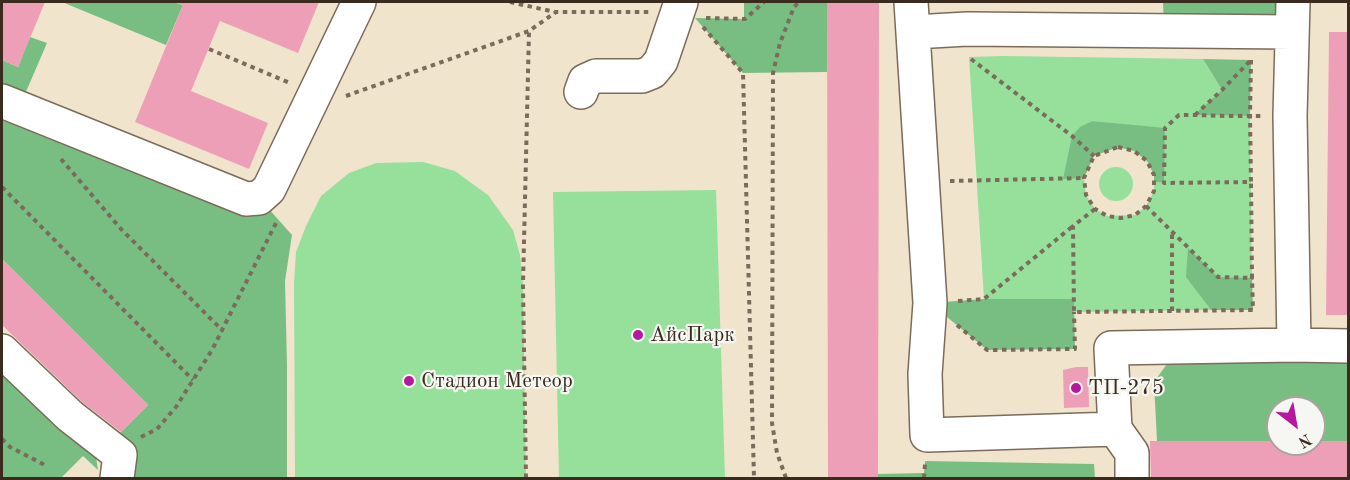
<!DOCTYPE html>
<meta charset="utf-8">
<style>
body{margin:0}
#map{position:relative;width:1350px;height:480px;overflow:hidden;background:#f1e4cd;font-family:"Old Standard TT",serif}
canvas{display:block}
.frame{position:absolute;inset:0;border:3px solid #3b2a1e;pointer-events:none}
.north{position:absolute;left:1266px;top:396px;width:60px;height:60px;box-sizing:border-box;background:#f6f6f2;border:2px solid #aba49d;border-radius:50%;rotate:149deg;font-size:16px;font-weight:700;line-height:24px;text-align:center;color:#3b2a1e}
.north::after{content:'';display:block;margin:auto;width:21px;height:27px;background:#b5179e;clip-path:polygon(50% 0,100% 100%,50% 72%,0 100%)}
</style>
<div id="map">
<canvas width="1350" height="480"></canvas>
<div class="frame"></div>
<div class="north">N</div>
</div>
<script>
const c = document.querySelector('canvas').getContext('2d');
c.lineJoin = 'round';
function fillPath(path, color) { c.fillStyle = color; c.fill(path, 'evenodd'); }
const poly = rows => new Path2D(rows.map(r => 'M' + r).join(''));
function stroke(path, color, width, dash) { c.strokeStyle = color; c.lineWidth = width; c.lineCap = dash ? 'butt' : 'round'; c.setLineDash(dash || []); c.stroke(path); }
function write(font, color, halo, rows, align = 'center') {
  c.font = font + ' "Old Standard TT",serif'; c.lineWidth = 4.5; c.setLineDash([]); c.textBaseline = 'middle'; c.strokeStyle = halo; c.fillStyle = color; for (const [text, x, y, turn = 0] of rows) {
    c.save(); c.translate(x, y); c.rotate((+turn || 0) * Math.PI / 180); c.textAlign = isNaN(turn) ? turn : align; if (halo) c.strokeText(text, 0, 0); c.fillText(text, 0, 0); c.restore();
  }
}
fillPath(poly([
 [1005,56,1203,59,1222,90,1195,115,1250,116,1252,278,1187,277,1211,310,1074,312,1074,299,984,299,969,57],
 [1092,121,1165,129,1163,183,1154,182,1154,191,1146,206,1135,215,1107,216,1095,209,1086,195,1084,178],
 [423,162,455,171,488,195,513,230,520,255,523,284,526,478,295,478,294,283,296,252,306,226,321,196,349,173,376,163],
 '1099 184a17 17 0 1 1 34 0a17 17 0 1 1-34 0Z',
 [716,190,725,478,559,478,553,192]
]), '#96e09b');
fillPath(poly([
 [62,2,173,2,183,5,166,45],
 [744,2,827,2,827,72,743,73,695,18,744,19],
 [1163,2,1293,2,1292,32,1164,31],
 [30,37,47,43,19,108,259,198,292,235,285,281,287,366,287,478,118,478,115,438,148,405,2,259,2,60,18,67],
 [1203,59,1251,60,1250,116,1194,115,1222,90],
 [1092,121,1165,128,1164,183,1154,182,1154,175,1147,161,1134,151,1118,147,1094,156,1084,178,1063,179,1072,136,1080,127],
 [1188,248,1218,277,1252,278,1253,310,1211,310,1186,277],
 [984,299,1074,299,1075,349,987,350,930,303],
 [1169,361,1348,361,1348,441,1314,441,1314,408,1278,408,1278,441,1157,441,1154,382],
 [2,373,95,450,98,470,83,456,61,478,2,478],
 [925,461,1094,464,1095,478,878,478,878,474,924,473]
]), '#78be83');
fillPath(poly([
 [2,2,45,2,18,67,2,60],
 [174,2,319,2,298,53,220,21,191,91,268,123,249,169,135,122,183,5],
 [827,2,879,2,878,478,828,478],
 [1329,32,1348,32,1348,315,1326,315],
 [2,259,148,405,121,432,82,402,2,325],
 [1076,367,1088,367,1089,407,1064,408,1063,370],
 [1150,441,1278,441,1278,444,1314,444,1314,441,1348,441,1348,478,1151,478]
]), '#ed9fb8');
const minor = poly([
 [911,2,930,303,925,374,927,435,1115,429,1132,453,1132,478],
 [1293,2,1290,116,1294,345,1348,346],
 [914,32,967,29,1292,32],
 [581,92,585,81,596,76,642,76,652,72,661,61,681,2],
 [2,101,246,199,259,198,269,189,359,2],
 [2,351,70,416,120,455,117,478],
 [1115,429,1111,348,1294,345]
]);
stroke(minor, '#7b6b5b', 36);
stroke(poly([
 [510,2,555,12],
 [706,18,745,19,764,2],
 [703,27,743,73,754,478],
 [209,49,290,83],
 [971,59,1072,136,1094,156],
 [1251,60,1250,116,1251,182,1164,183,1165,128,1179,115,1194,115,1227,116,1263,116],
 [346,96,529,31,556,12,649,12],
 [1195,115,1222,90,1250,61],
 [1118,147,1134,151,1147,161,1154,175,1154,191,1146,206,1135,215,1121,218,1107,216,1095,209,1086,195,1084,178,1094,156,1118,147],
 [61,159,121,229,223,331],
 [950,181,1084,178],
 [2,187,193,380],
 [1146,206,1218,277,1252,278,1251,182],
 [1095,209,1073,226,1074,312,1253,310,1252,278],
 [958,301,984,299,1073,226],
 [1172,311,1172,232],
 [957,325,987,350,1075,349,1074,312],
 [141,437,157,429,176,407,212,350,277,221],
 [2,439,10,447,45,465],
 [526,478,523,284,529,31],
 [786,478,777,453,772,423,773,73,780,43,794,7,799,2],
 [924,478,925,464]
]), '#7b6b5b', 4, [4.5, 4.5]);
stroke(minor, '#fff', 33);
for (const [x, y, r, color] of [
 [638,335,6,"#b5179e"],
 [409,381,6,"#b5179e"],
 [1076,388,6,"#b5179e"]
]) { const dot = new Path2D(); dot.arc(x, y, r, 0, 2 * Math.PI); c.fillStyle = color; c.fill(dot); stroke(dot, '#f6f6f2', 2); }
write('21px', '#3b2a1e', '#f6f6f2', [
 ["АйсПарк",650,335],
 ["Стадион Метеор",421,381],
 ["ТП-275",1088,388]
], 'left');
</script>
